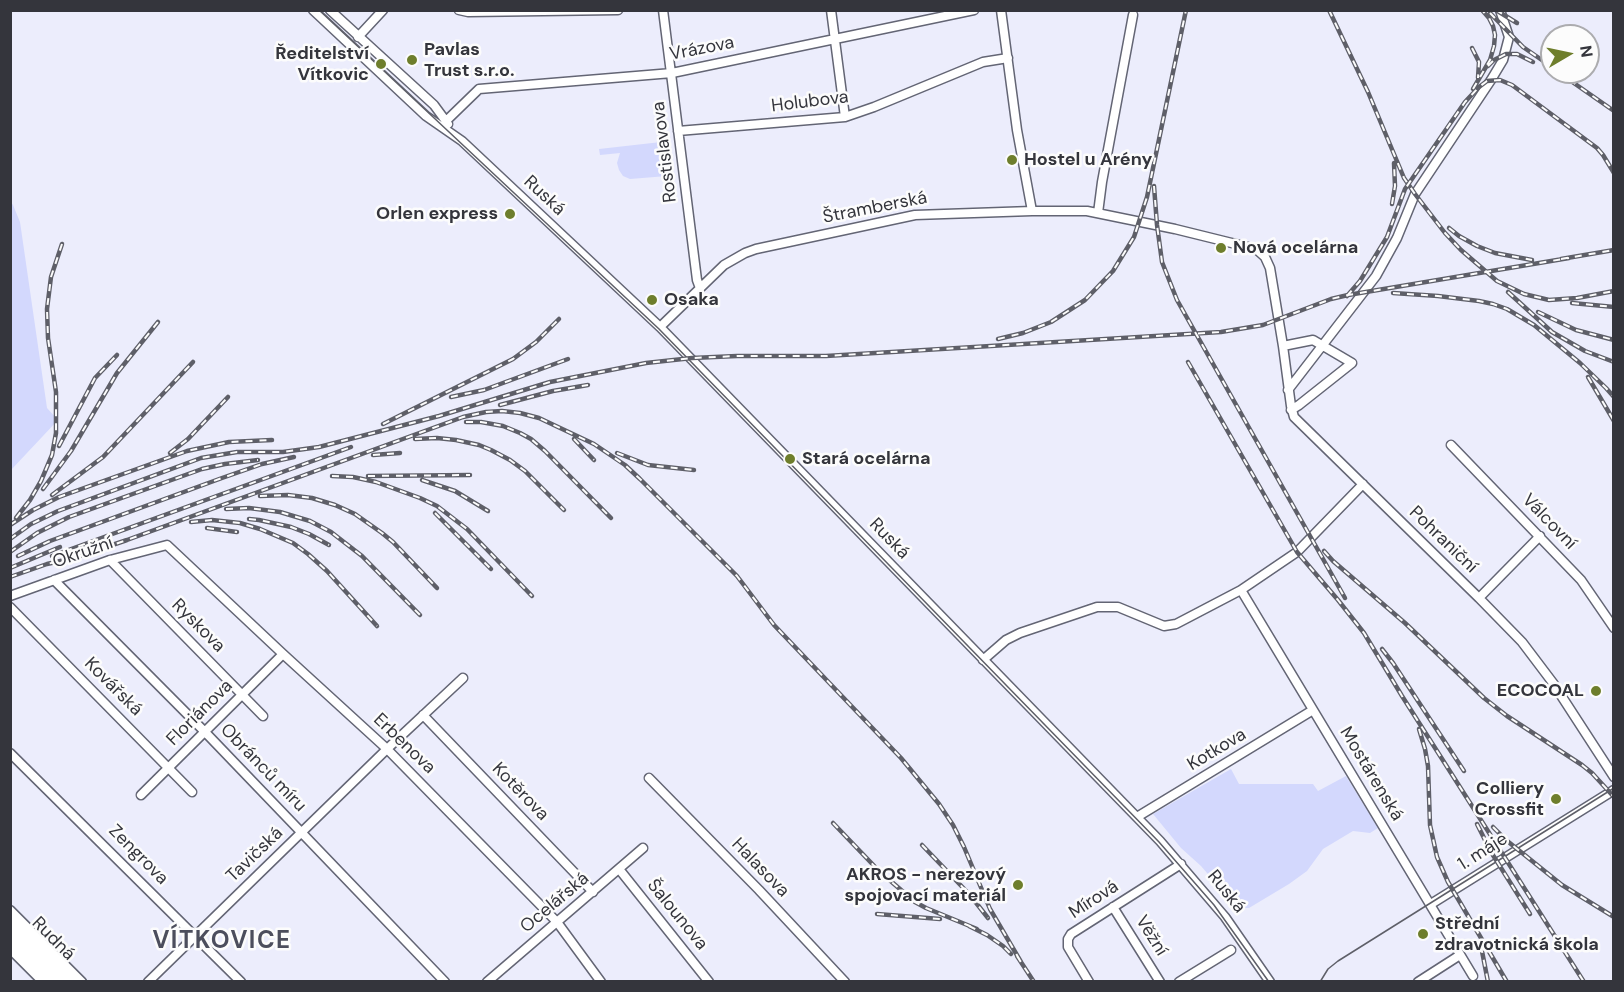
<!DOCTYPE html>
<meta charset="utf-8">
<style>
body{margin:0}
#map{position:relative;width:1624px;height:992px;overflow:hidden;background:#ecedfc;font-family:"DM Sans",sans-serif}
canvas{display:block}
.frame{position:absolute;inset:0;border:12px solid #34353c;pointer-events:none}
.north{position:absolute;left:1540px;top:24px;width:60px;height:60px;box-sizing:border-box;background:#fcfcfc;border:2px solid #acacaf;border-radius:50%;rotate:81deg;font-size:16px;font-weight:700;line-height:24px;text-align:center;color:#34353c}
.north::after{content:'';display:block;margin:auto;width:21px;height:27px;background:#6e7e2c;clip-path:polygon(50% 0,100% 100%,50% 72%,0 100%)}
</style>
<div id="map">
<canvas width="1624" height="992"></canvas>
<div class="frame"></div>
<div class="north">N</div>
</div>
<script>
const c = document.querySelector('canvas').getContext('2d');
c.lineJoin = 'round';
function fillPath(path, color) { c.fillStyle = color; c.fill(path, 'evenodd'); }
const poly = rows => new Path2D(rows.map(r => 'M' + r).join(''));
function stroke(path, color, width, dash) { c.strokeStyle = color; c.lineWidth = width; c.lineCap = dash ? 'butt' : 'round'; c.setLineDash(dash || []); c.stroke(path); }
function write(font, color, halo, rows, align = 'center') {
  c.font = font + ' "DM Sans",sans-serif'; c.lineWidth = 5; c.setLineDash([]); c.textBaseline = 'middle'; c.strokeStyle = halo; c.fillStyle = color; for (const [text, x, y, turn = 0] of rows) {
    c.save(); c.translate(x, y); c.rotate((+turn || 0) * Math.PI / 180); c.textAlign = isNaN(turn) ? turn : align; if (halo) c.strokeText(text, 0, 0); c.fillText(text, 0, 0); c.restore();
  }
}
fillPath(poly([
 [670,141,671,147,668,148,672,154,673,162,670,170,666,174,667,176,630,179,623,176,619,170,617,163,620,153,600,155,599,149],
 [11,202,13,205,20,222,47,408,58,420,11,470],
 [1231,769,1239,784,1313,784,1318,791,1346,776,1378,828,1370,833,1353,831,1323,849,1307,871,1289,884,1249,908,1237,908,1201,866,1181,848,1153,814]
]), '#d3d8fd');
const minor = poly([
 [313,10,426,116,462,141,660,327,1160,841,1225,917,1270,982],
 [330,10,434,105,448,124],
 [459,10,468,12,618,10],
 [663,10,697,280,700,288],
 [831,10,845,117],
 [1001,10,1017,130,1032,211],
 [358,37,383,10],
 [446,121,479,89,672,73,974,10],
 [678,131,845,117,874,107,983,62,1008,58],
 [1098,213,1102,182,1133,15],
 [660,327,724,265,745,253,756,249,915,215,1032,211,1087,211,1175,229,1256,249,1265,257,1270,268,1283,346,1291,406,1294,417,1479,598,1522,642,1553,683,1614,777],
 [1283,346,1313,340,1352,363,1299,405,1291,410],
 [1288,390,1376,276,1397,238,1415,194,1491,80,1503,60,1509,37,1500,10],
 [1451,445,1581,580,1614,628],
 [1363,484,1297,552,1241,590,1473,976],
 [110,560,263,716],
 [54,580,205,732,445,982],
 [10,596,110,560,167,545,283,654,387,749,557,922,601,982],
 [1479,598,1540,536],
 [10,607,192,792],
 [983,660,1006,640,1020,633,1097,607,1118,607,1164,626,1176,624,1241,590],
 [423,715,593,892],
 [10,753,241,982],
 [649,778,759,890,845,982],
 [141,795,283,654],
 [1137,817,1313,710],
 [619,869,709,982],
 [1431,904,1614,790],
 [1113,907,1160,982],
 [10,910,82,982],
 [10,949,43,982],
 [148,982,387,749,463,678],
 [487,982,643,848],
 [1089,982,1068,947,1068,939,1071,934,1181,864],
 [1179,982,1231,950],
 [1418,982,1460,955]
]);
const trunk = poly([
 [10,922,70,982],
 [10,936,56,982]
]);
stroke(minor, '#636574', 11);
stroke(trunk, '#636574', 16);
stroke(minor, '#fff', 8);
stroke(trunk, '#fff', 14);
stroke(poly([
 [319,10,659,329,1159,842,1214,905,1269,982],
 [1320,982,1328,969,1338,961,1614,788]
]), '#5e5f68', 1.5);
const rail = poly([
 [1329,10,1368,92,1404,178,1415,194,1445,233,1461,250,1497,281,1524,294,1549,300,1577,298,1614,291],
 [1496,10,1517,23],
 [1490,13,1523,47,1552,67],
 [1472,48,1479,62,1478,78],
 [1488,66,1494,60,1506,54,1517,54,1533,62],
 [1558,72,1614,111],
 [1473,89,1490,60,1494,46,1495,35,1493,26,1489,18,1482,10],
 [1154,186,1157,225,1162,262,1177,300,1345,598],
 [1392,204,1395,186,1394,163],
 [1449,228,1459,236,1477,246,1495,253,1532,260],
 [1561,259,1614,250],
 [1508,292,1552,332,1585,351,1614,362],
 [1393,293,1438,296,1479,301,1493,304,1507,309,1534,325,1580,363,1606,388,1614,397],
 [1347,296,1360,281,1387,237,1405,189,1465,102,1479,87,1487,81,1500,80,1512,85,1597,148,1603,155,1614,173],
 [1572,303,1614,307],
 [1538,312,1576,330,1614,340],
 [998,339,1023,333,1051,322,1085,300,1113,271,1134,237,1147,197,1186,10],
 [1188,362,1297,552,1338,600,1364,633,1402,696,1584,982],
 [1588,377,1614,421],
 [451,397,484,390,568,359],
 [500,405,553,391,588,385],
 [466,422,481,422,503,426,520,433,531,439,545,451,611,518],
 [383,424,513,359,536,342,559,319],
 [415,439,437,438,456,440,479,445,491,450,510,460,525,471,564,510],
 [574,439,594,460],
 [59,446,95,378,117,355],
 [170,453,188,439,228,397],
 [617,453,648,465,694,470],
 [373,455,400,453],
 [332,476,353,477,376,482,420,498,437,506,467,529,532,596],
 [368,476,470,475],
 [422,480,455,491,488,511],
 [43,489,71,451,117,373,158,322],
 [52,495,103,457,193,362],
 [260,496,288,495,312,498,335,505,355,514,382,533,393,542,437,588],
 [226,509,249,508,280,512,310,521,331,532,362,556,420,615],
 [435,513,491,569],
 [16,518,30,500,41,481,52,455,56,433,56,392,48,338,47,309,51,277,62,244],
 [249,519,259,520,291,527,309,534,329,545],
 [191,522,212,520,240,523,260,529,293,543,308,554,327,571,377,626],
 [10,525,33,510,59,497,187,451,229,442,272,440],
 [207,528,237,532],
 [10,539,31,524,58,511,201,458,237,452,283,452,319,447,439,416,550,382,646,363,692,358,737,356,826,356,1221,332,1263,325,1331,299,1348,295,1569,258],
 [1324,551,1333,561,1405,623,1484,698,1507,716,1582,765,1592,773,1614,797],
 [10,552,37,533,69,517,202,469,225,464,258,460],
 [18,556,50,541,222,478,262,464,294,457],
 [52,556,351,447],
 [10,568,60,547],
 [10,577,47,564,74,558,127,540,463,417,486,412,502,411,520,413,539,418,594,444,625,465,640,479,737,576,774,625,901,758,939,804,953,825,964,847,990,909,1021,962],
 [1382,649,1393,663,1464,771],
 [1419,729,1425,749,1428,766,1430,825,1437,857,1448,882,1507,982],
 [833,823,879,871,915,902,926,908,977,929],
 [1477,824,1491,852,1530,914],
 [1493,827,1506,840,1562,885,1614,917],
 [922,845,970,895,988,918],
 [877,914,940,919],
 [969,926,987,935,1003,946,1011,954],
 [1481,946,1488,982],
 [1017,956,1034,982]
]);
stroke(rail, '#5e5f68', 4.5);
stroke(rail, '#fcfcfc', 2, [7]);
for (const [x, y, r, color] of [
 [412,60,6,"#6e7e2c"],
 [381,64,6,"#6e7e2c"],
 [1012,160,6,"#6e7e2c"],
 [510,214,6,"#6e7e2c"],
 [1221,248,6,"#6e7e2c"],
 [652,300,6,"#6e7e2c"],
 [790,459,6,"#6e7e2c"],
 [1596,691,6,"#6e7e2c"],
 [1556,799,6,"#6e7e2c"],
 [1018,885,6,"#6e7e2c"],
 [1423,934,6,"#6e7e2c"]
]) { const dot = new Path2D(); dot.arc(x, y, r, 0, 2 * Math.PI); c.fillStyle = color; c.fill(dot); stroke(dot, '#fcfcfc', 2); }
write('18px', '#34353c', '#fcfcfc', [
 ["Vrázova",702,49,-11],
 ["Holubova",810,102,-7],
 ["Rostislavova",665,152,-97],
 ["Ruská",544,196,43],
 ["Štramberská",875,208,-11],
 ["Válcovní",1549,522,46],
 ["Ruská",889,539,46],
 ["Pohraniční",1443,540,44],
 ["Okružní",83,553,-19],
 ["Ryskova",198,626,45],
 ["Kovářská",113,687,45],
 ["Floriánova",200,713,-45],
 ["Erbenova",404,744,44],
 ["Kotkova",1217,750,-31],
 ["Obránců míru",263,768,46],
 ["Mostárenská",1371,774,59],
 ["Kotěrova",520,792,46],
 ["1. máje",1483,852,-32],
 ["Zengrova",138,855,45],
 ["Tavičská",255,855,-44],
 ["Halasova",760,868,46],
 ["Ruská",1226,892,51],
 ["Mírová",1094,900,-33],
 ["Ocelářská",555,903,-40],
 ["Šalounova",677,915,51],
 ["Věžní",1151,936,58],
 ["Rudná",53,939,45]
]);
write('bold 18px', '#34353c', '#fcfcfc', [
 ["Pavlas",424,50],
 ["Trust s.r.o.",424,71],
 ["Ředitelství",369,54,"right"],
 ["Vítkovic",369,75,"right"],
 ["Hostel u Arény",1024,160],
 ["Orlen express",498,214,"right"],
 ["Nová ocelárna",1233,248],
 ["Osaka",664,300],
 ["Stará ocelárna",802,459],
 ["ECOCOAL",1584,691,"right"],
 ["Colliery",1544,789,"right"],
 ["Crossfit",1544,810,"right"],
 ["AKROS - nerezový",1006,875,"right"],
 ["spojovací materiál",1006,896,"right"],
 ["Střední",1435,924],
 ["zdravotnická škola",1435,945]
], 'left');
c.letterSpacing = '1.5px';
write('bold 24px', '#4c4e5d', '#fcfcfc', [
 ["VÍTKOVICE",222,942]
]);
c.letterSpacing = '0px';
</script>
